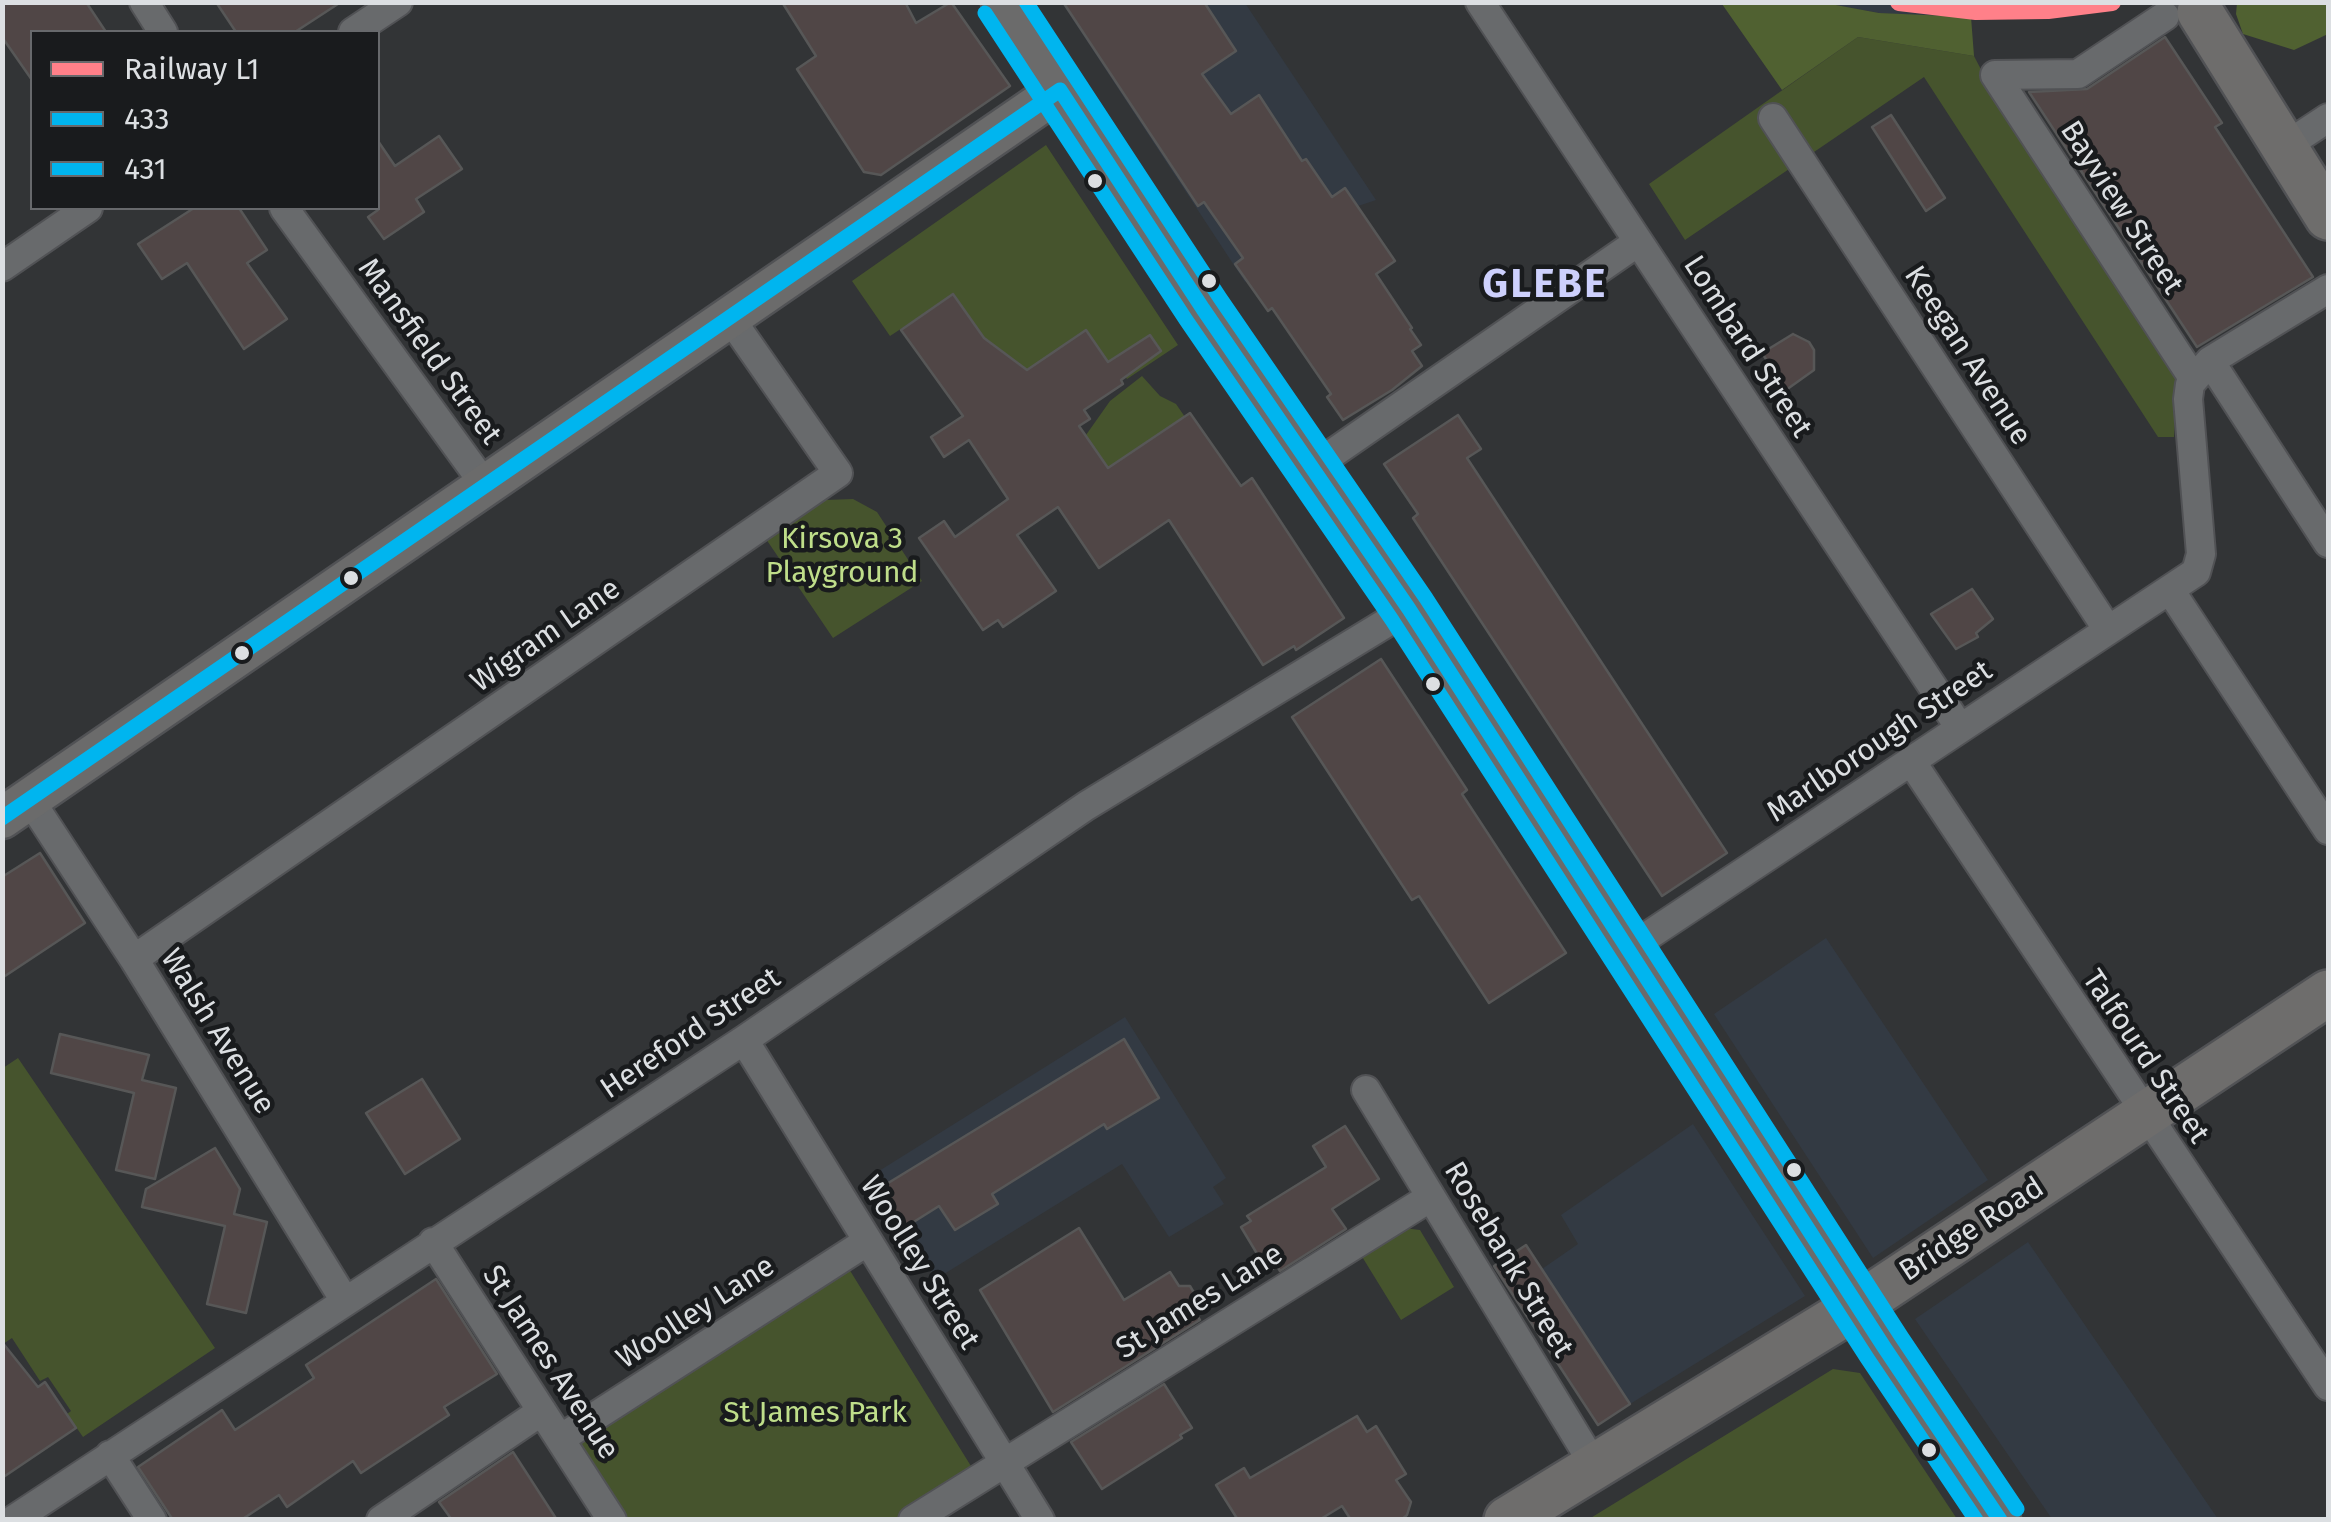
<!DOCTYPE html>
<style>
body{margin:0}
#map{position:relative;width:2331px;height:1522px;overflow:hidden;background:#323436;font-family:"Fira Sans",sans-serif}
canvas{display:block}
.frame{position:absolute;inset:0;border:5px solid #dcdfe2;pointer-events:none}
.legend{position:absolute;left:30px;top:30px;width:350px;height:180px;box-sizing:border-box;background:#191b1d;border:2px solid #67696c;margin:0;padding:12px 18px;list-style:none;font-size:30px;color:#dcdfe2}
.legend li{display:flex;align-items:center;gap:20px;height:50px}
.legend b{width:50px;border:2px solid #67696c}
</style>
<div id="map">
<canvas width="2331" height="1522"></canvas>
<div class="frame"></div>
<ul class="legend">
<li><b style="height:12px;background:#ff8089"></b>Railway L1</li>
<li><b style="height:12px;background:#00b5ef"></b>433</li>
<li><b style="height:12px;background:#00b5ef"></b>431</li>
</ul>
</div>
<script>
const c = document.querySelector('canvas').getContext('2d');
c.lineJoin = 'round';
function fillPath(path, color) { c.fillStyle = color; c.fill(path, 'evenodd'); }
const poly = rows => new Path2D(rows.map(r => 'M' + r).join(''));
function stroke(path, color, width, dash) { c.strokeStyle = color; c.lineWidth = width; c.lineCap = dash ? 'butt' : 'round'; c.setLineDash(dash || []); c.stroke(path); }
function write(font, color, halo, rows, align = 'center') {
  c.font = font + ' "Fira Sans",sans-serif'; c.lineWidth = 9; c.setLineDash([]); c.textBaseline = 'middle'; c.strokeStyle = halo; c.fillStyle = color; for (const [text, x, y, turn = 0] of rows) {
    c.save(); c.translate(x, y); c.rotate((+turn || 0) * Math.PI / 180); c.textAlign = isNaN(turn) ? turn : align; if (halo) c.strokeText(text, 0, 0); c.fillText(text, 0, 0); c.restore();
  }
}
fillPath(poly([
 [1062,3,1245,3,1376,200,1358,206,1245,282],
 [1825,3,1972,3,1971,17,1954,18,1879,13],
 [1826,938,1988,1180,1873,1258,1714,1014],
 [1125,1017,1226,1178,1213,1187,1224,1204,1169,1237,1122,1164,936,1279,871,1176],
 [1693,1124,1805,1296,1630,1404,1542,1269,1578,1244,1561,1215],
 [2028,1242,2218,1519,2052,1519,1915,1319]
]), '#333a43');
fillPath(poly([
 [1858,37,1974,56,1988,83,2177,381,2174,437,2158,437,1924,77,1685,240,1649,184],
 [1046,145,1178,345,1127,379,1114,358,1108,362,1086,330,1027,370,974,332,977,329,954,294,890,336,852,281],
 [1142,376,1160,396,1176,404,1185,417,1108,468,1093,447,1054,457,1086,435,1110,401],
 [853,499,877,512,922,581,833,638,766,539,825,500],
 [18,1058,215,1348,83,1437,67,1414,71,1411,48,1377,40,1381,12,1338,3,1344,3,1068],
 [1404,1228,1420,1230,1454,1287,1401,1320,1361,1255],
 [849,1269,974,1471,897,1519,626,1519,578,1442],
 [1833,1369,1860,1373,1957,1519,1589,1519]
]), '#46542d');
fillPath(poly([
 [1825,3,1879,13,1971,17,1974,56,1858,37,1782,90,1722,4],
 [2237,3,2328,3,2328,34,2294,50,2243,34,2236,14]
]), '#506131');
const building = poly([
 [2,2,86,2,106,32,32,32,32,80,2,37,2,2],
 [216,2,341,2,295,32,236,32,216,2],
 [782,2,905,2,916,23,951,2,1010,86,881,175,864,172,797,69,816,56,782,2],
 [1063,2,1204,2,1236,51,1202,74,1231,114,1259,95,1302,161,1306,159,1332,197,1345,188,1395,261,1376,274,1412,328,1410,329,1421,345,1412,351,1422,366,1392,390,1343,420,1327,397,1331,394,1272,308,1268,311,1235,264,1243,258,1204,202,1198,206,1063,2],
 [2165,37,2222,123,2215,127,2313,277,2197,347,2029,92,2087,89,2165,37],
 [1891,115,1945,198,1926,211,1872,127,1891,115],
 [439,136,462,169,416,199,424,212,384,239,368,217,378,210,378,141,395,166,439,136],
 [194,208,239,208,267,250,247,263,287,319,244,349,187,263,162,279,138,244,194,208],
 [953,294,984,338,1027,370,1086,330,1108,362,1150,335,1161,351,1121,380,1123,384,1084,410,1090,419,1079,426,1108,468,1190,413,1241,486,1252,478,1344,618,1296,650,1294,646,1263,665,1169,520,1099,568,1058,507,1017,535,1056,591,1003,627,998,620,983,630,919,538,944,521,955,537,1008,499,969,440,944,457,931,437,963,416,901,330,953,294],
 [1793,334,1809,342,1814,350,1814,370,1786,390,1762,353,1793,334],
 [1458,415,1481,449,1467,458,1727,853,1662,896,1430,544,1413,518,1418,514,1384,464,1458,415],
 [1972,589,1993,619,1976,633,1978,637,1956,649,1931,614,1972,589],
 [1381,659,1467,790,1462,794,1566,953,1489,1003,1419,896,1412,900,1292,717,1381,659],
 [40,853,85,923,2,978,2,877,40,853],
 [60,1034,149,1055,142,1080,176,1088,155,1179,116,1170,134,1093,51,1073,60,1034],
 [1124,1039,1159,1098,1107,1129,1104,1124,992,1194,998,1204,955,1230,939,1206,904,1228,880,1188,1124,1039],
 [422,1079,460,1139,405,1174,366,1113,422,1079],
 [1345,1126,1379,1179,1332,1209,1346,1229,1280,1271,1277,1266,1268,1272,1241,1227,1251,1221,1247,1216,1326,1167,1313,1146,1345,1126],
 [215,1148,240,1189,234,1214,267,1222,246,1313,207,1304,225,1226,142,1207,146,1189,215,1148],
 [1079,1228,1124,1300,1170,1272,1179,1286,1190,1286,1197,1298,1192,1308,1200,1320,1053,1412,980,1290,1079,1228],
 [1526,1245,1630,1404,1598,1425,1494,1266,1526,1245],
 [436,1279,497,1374,444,1407,449,1415,361,1473,353,1461,287,1507,279,1495,241,1520,173,1520,138,1467,222,1410,235,1430,314,1378,306,1365,436,1279],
 [2,1342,38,1387,45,1382,76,1428,2,1478,2,1342],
 [1164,1384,1192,1428,1180,1435,1182,1438,1102,1489,1071,1442,1164,1384],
 [1357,1416,1367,1432,1376,1426,1406,1474,1396,1480,1411,1502,1407,1515,1401,1520,1351,1520,1342,1506,1319,1520,1238,1520,1216,1485,1244,1468,1250,1478,1357,1416],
 [513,1452,557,1520,452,1520,439,1502,513,1452]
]);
fillPath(building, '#504646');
stroke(building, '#575757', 2.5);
const street = poly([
 [144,2,163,32],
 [1480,2,1960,728],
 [353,32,398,2],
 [1995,75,2193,378],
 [1995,75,2078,74,2165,16],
 [1773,118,2108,630],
 [2284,147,2328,118],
 [284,208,485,485],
 [2,267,88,208],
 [2210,361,2328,543],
 [1313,467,1638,242],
 [2170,590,2328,830],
 [1911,761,2328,1386],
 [30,800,134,959,345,1301],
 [1628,949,2196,572,2201,554,2188,399,2190,384,2210,361,2328,289],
 [134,959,838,473,730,318],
 [744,1040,1040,1520],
 [1366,1090,1594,1465],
 [433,1242,612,1520],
 [560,1439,868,1241],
 [110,1455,152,1520],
 [13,1520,744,1040,1086,806,1409,609],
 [381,1520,542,1411],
 [913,1520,1431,1197]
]);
const secondary = poly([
 [1002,2,1203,309,1409,609,1884,1347,2000,1520],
 [2,818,1060,90]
]);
const primary = poly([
 [2200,12,2328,217],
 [1507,1520,1857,1306,2328,993]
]);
stroke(street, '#515255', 32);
stroke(secondary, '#515255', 45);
stroke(primary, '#515255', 50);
stroke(street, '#686a6c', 28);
stroke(secondary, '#6b6b6b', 40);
stroke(primary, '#6e6d6c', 45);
stroke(poly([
 [1060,90,1203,309,1409,609,1884,1347,2000,1520],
 [2,818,1060,90]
]), '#00b5ef', 15);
stroke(poly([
 [985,13,1186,320,1392,620,1867,1358,1976,1520]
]), '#00b5ef', 15);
stroke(poly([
 [1026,2,1220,298,1426,598,1901,1336,2017,1509]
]), '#00b5ef', 15);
stroke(poly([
 [1899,2,1976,11,2048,10,2112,2]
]), '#ff8089', 18);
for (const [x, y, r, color] of [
 [1095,181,9,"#dcdfe2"],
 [1209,281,9,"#dcdfe2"],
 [351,578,9,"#dcdfe2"],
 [242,653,9,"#dcdfe2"],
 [1433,684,9,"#dcdfe2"],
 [1794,1170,9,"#dcdfe2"],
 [1929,1450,9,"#dcdfe2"]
]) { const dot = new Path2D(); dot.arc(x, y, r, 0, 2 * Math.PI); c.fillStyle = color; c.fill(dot); stroke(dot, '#191b1d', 4); }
write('30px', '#dcdfe2', '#191b1d', [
 ["Bayview Street",2121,208,57],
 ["Lombard Street",1747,347,57],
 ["Mansfield Street",429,352,54],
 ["Keegan Avenue",1967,356,57],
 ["Wigram Lane",546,636,-35],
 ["Marlborough Street",1880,742,-34],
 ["Walsh Avenue",217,1032,58],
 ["Hereford Street",691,1034,-34],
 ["Talfourd Street",2145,1057,56],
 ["Bridge Road",1972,1230,-33],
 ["Rosebank Street",1508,1260,59],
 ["Woolley Street",919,1263,58],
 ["St James Lane",1200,1302,-32],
 ["Woolley Lane",696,1313,-33],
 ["St James Avenue",550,1363,57]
]);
write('30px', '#bfde8a', '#191b1d', [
 ["Kirsova 3",842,540],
 ["Playground",842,574],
 ["St James Park",815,1414]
]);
c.letterSpacing = '2.5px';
write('bold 40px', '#cdd0fc', '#191b1d', [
 ["GLEBE",1545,286]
]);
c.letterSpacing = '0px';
</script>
